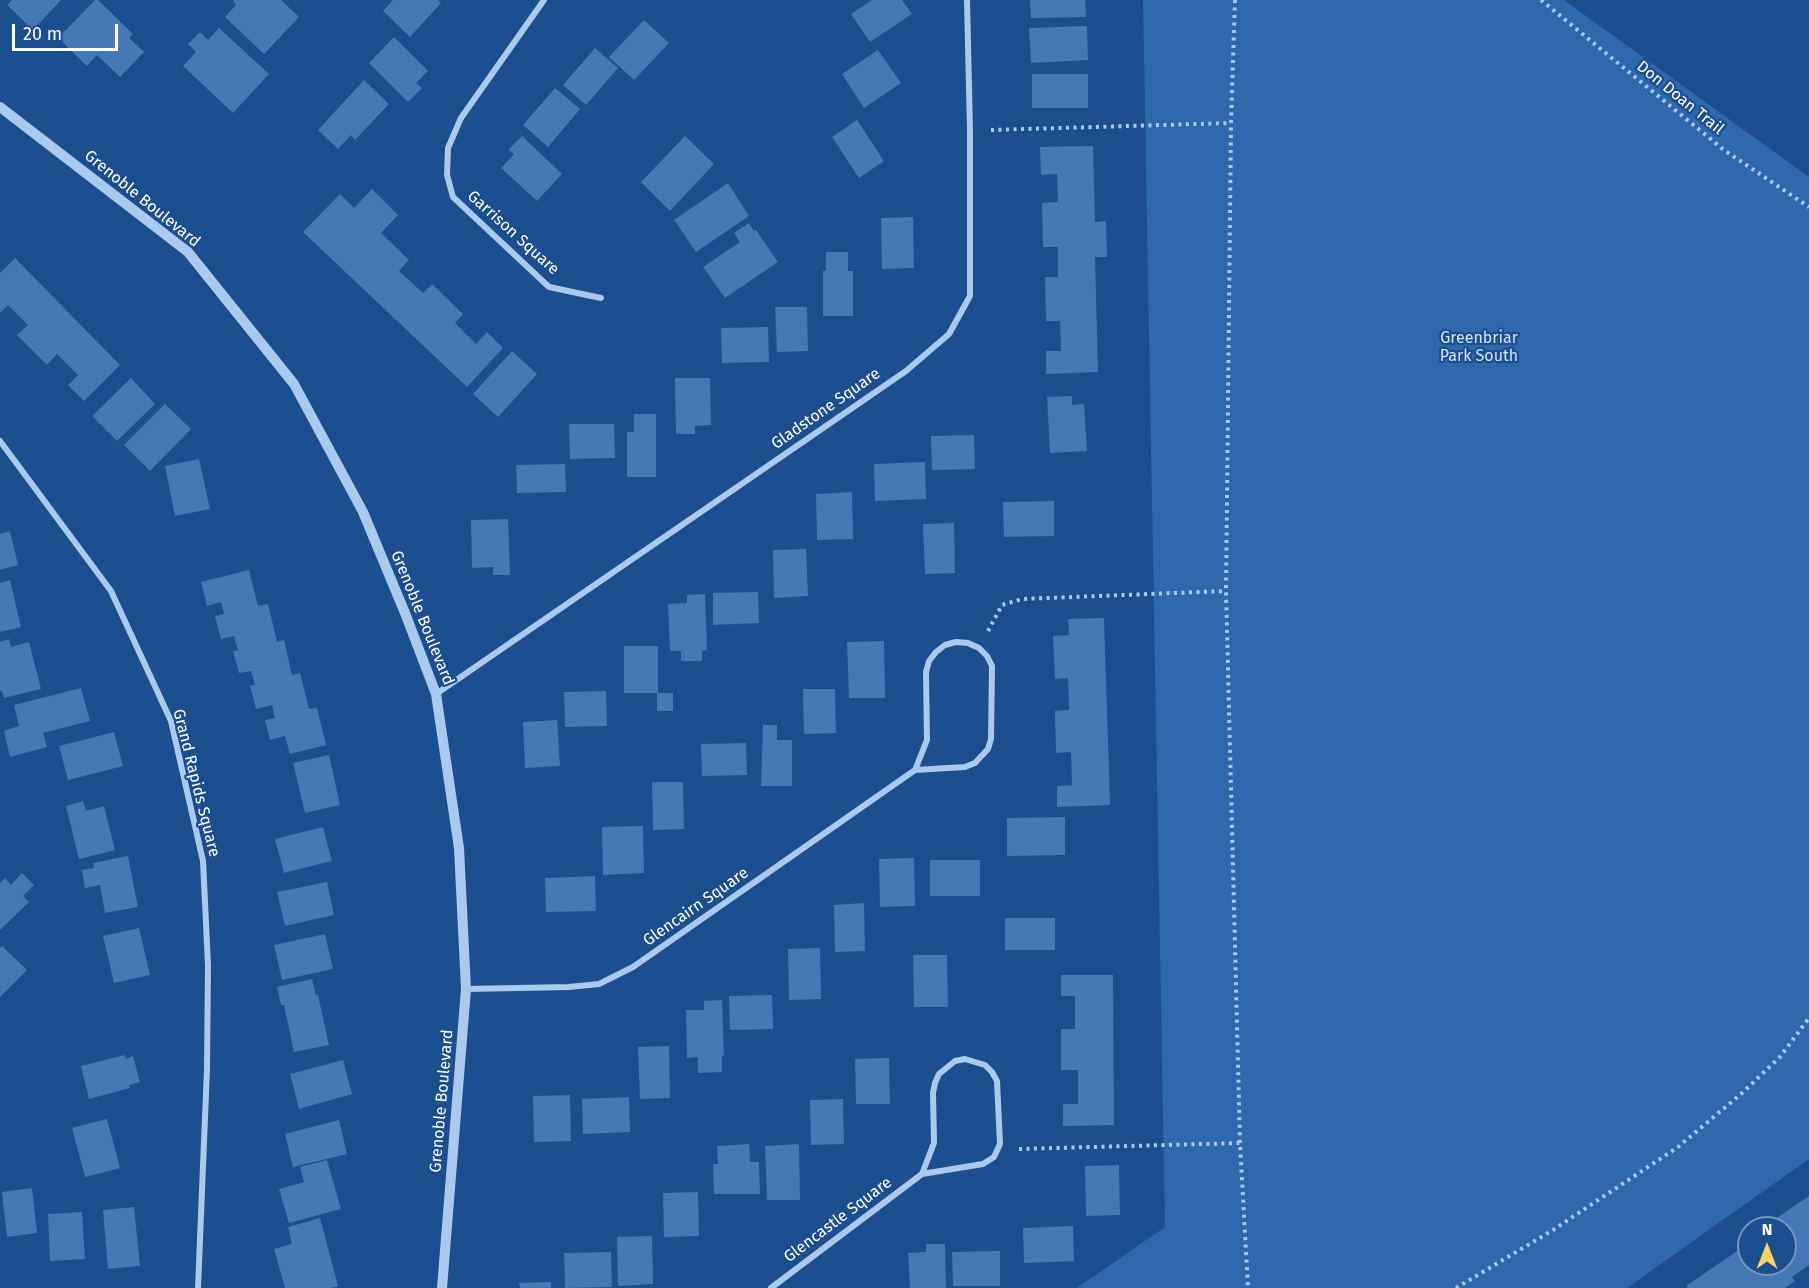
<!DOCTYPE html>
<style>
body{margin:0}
#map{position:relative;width:1809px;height:1288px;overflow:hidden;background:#1b4f8f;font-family:"Fira Sans",sans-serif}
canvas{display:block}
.north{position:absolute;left:1737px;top:1216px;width:60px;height:60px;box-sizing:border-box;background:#1b4f8f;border:2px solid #7695bc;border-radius:50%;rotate:0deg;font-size:16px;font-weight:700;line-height:24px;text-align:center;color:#fff}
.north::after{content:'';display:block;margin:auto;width:21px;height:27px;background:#ffd166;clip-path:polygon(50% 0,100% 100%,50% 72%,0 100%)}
.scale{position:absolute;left:12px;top:24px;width:106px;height:27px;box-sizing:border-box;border:3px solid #fff;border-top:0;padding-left:8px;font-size:18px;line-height:21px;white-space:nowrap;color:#fff;-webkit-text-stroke:4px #1b4f8f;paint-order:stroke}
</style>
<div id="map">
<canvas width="1809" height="1288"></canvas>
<div class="north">N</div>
<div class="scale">20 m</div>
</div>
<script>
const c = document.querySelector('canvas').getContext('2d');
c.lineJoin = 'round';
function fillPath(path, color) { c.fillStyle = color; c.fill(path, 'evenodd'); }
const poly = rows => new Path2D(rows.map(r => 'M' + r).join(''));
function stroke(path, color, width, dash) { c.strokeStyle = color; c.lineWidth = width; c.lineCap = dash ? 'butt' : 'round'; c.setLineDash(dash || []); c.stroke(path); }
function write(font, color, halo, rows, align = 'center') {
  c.font = font + ' "Fira Sans",sans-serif'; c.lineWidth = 4.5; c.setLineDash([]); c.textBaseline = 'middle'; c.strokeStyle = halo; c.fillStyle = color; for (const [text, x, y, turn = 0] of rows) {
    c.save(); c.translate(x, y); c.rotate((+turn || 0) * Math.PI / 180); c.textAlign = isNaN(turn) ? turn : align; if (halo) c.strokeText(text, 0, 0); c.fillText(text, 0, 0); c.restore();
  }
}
fillPath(poly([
 [1143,0,1564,0,1809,177,1809,1159,1627,1288,1077,1288,1165,1227]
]), '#2e69ad');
fillPath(poly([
 [12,0,61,0,33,30,7,5],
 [95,0,98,0,133,34,129,38,144,52,120,77,97,55,87,66,58,38],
 [234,0,281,0,299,17,264,54,225,17,236,5,233,1],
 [393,0,438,0,441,3,410,37,383,11],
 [872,0,902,0,912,14,870,42,851,14],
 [1030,0,1085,0,1086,17,1031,18],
 [644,20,669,43,634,80,609,57],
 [1087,26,1088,60,1031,63,1029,28],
 [219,28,269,74,233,113,183,66,196,52,188,44,200,32,208,40],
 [394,37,428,71,416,83,422,88,408,102,369,63],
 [595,48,618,68,586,105,563,85],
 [878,50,901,83,864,108,842,74],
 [1032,74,1088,74,1088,108,1032,108],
 [364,80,389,104,355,140,351,135,338,149,318,130],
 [555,88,580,109,548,147,523,125],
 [857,120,884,161,859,178,832,137],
 [522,136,562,174,537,201,501,168,514,154,508,150],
 [685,136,714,164,670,211,641,182],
 [1093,146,1095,222,1106,221,1107,257,1095,257,1098,372,1046,374,1046,351,1061,351,1060,321,1046,321,1045,277,1058,277,1058,247,1043,247,1042,203,1058,202,1057,174,1041,175,1040,147],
 [728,183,749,216,696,252,674,220],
 [372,189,398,215,381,233,409,260,399,271,423,293,432,284,463,314,455,323,476,344,487,332,503,348,467,387,303,232,340,194,354,208],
 [913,217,914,268,882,269,881,218],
 [749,223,754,231,756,230,778,262,725,298,703,267,740,242,734,233],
 [826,252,848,252,848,271,853,271,853,316,823,316,823,271,826,271],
 [15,258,120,365,84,401,68,385,78,375,57,354,47,365,17,335,28,325,8,305,0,313,0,273],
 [775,307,807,307,808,351,777,352],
 [768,327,769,362,722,363,721,328],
 [512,351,537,374,498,417,473,394],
 [131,378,155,404,117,441,92,416],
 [675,378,710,378,711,425,695,426,695,434,676,434],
 [1072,396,1072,405,1084,404,1087,451,1050,453,1047,397],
 [165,404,191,429,150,471,124,445],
 [634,414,656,414,656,477,627,477,627,432,634,432],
 [569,424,614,424,615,458,570,459],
 [974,435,975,469,932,470,931,436],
 [199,459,210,509,175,516,165,466],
 [925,462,926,499,875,501,874,464],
 [565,464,566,492,517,493,516,465],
 [852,492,853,539,817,540,816,494],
 [1054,501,1054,536,1004,537,1003,502],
 [508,519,510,575,493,575,493,567,472,568,471,520],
 [954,523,955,573,925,574,923,524],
 [10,531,18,565,0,570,0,534],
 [806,549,808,596,774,598,773,550],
 [249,570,258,606,268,604,277,642,284,640,292,675,300,673,309,709,317,708,326,745,290,754,285,736,270,740,265,720,275,718,272,705,256,709,250,686,255,685,251,671,239,673,233,651,238,650,234,636,221,639,215,616,224,614,221,602,207,606,201,582],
 [10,580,21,627,0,632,0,583],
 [758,592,759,623,713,625,713,593],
 [705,594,707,650,702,651,702,661,681,661,681,651,670,651,668,604,687,603,687,595],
 [1104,618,1110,805,1057,807,1057,786,1072,785,1071,752,1056,753,1055,711,1069,710,1068,678,1055,679,1053,636,1069,635,1068,619],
 [9,639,11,647,29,642,41,689,4,698,2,691,0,691,0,642],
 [884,641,885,698,849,698,847,642],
 [624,646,658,646,658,693,673,693,673,711,657,711,657,693,624,693],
 [81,688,90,721,43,733,47,747,10,757,4,731,19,726,14,705],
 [803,689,835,689,836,733,804,734],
 [606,691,607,726,565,727,564,692],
 [557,720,560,766,525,768,523,722],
 [763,725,777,725,777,740,792,740,792,786,761,786],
 [114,732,123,766,68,780,59,746],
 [746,743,747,775,702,776,701,744],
 [329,755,340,805,305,813,293,763],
 [652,782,683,782,684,829,653,830],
 [83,801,86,811,104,806,115,850,79,859,66,806],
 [1065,817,1065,855,1007,856,1007,818],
 [643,826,644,873,603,875,602,827],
 [323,827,332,861,284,873,275,839],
 [128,856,138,907,105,913,100,885,85,888,82,870,94,868,93,863],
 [914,858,915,906,880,907,879,859],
 [930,860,980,860,980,896,930,896],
 [22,873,34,885,23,896,29,902,0,930,0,883,5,878,11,885],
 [595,876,596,911,546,912,545,878],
 [327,882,334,915,285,926,277,892],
 [864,903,865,951,835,952,834,905],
 [1005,918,1055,918,1055,950,1005,950],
 [139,928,150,975,114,983,103,936],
 [325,934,333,969,282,980,274,945],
 [2,946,27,970,0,997,0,948],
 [820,948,821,999,789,1000,788,949],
 [913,955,947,955,948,1007,914,1007],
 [1061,975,1113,975,1114,1125,1063,1126,1063,1104,1078,1104,1078,1070,1061,1070,1061,1029,1075,1029,1075,996,1061,996],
 [312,979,316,995,318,995,329,1045,294,1052,284,1005,281,1005,277,987],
 [772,995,773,1029,730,1030,729,996],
 [722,1000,724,1055,722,1056,722,1072,698,1073,698,1057,687,1058,686,1010,704,1010,704,1001],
 [669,1046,670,1098,640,1099,638,1047],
 [124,1055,126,1059,133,1056,140,1082,129,1085,130,1088,89,1099,81,1066],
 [889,1058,890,1104,856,1104,855,1059],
 [343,1060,352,1094,299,1109,290,1074],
 [570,1095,571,1141,534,1142,533,1096],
 [629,1097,630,1132,583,1134,582,1099],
 [843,1099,844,1144,811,1145,810,1100],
 [107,1119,120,1168,85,1177,72,1128],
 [339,1120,347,1154,293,1167,285,1134],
 [749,1144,750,1162,759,1162,760,1194,714,1194,713,1164,718,1164,717,1146],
 [799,1144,800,1200,767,1200,765,1146],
 [327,1160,341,1209,289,1223,279,1189,304,1182,300,1167],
 [1119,1165,1120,1215,1086,1216,1085,1166],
 [32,1188,37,1233,7,1237,2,1192],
 [698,1192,699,1236,664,1237,663,1193],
 [1809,1196,1809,1265,1792,1277,1795,1281,1785,1288,1688,1288,1686,1286,1749,1243,1749,1264,1785,1264,1785,1228,1762,1228],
 [134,1207,140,1266,108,1269,103,1210],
 [82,1212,85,1259,50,1261,48,1214],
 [320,1218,338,1286,331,1288,285,1288,274,1249,292,1244,288,1227],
 [1073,1226,1074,1261,1024,1263,1023,1228],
 [652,1236,653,1284,618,1286,617,1237],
 [926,1244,945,1244,946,1288,910,1288,908,1253,926,1252],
 [1000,1251,1000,1286,953,1286,952,1252],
 [611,1252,612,1287,565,1288,564,1253],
 [551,1282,551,1288,520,1288,519,1283]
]), '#4478b7');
stroke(poly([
 [1235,0,1231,123,1226,591,1240,1143,1248,1288],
 [1541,0,1724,150,1809,207],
 [991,130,1231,123],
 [988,631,1002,605,1022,599,1226,591],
 [1019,1149,1240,1143],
 [1456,1288,1553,1230,1678,1147,1741,1094,1780,1057,1809,1018]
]), '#a9c9ee', 4, [3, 4.5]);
stroke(poly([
 [544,0,461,118,448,148,447,175,453,197,549,287,601,298],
 [0,441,111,591,171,721,203,861,208,965,207,1069,198,1288],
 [436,694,906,371,949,334,970,296,970,131,967,0],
 [466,989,569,987,599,984,633,967,915,770,965,767,975,763,988,749,991,739,992,666,987,656,979,648,968,643,956,642,945,645,936,652,929,661,926,672,927,740,915,770],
 [771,1288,922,1174,983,1164,994,1157,1000,1144,997,1081,992,1072,985,1065,965,1059,955,1061,939,1074,935,1083,933,1093,934,1143,922,1174]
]), '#a9c9ee', 6);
stroke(poly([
 [0,107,188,252,294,384,363,512,405,613,436,694,459,848,466,989,442,1288]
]), '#a9c9ee', 10);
write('16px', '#fff', '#1b4f8f', [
 ["Don Doan Trail",1680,98,39],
 ["Grenoble Boulevard",142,199,39],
 ["Garrison Square",513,233,42],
 ["Gladstone Square",826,409,-35],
 ["Grenoble Boulevard",422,618,68],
 ["Grand Rapids Square",196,783,76],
 ["Glencairn Square",696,907,-35],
 ["Grenoble Boulevard",442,1101,-85],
 ["Glencastle Square",838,1220,-37]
]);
write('16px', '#cfe3fa', '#1b4f8f', [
 ["Greenbriar",1479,339],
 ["Park South",1479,357]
]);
</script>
